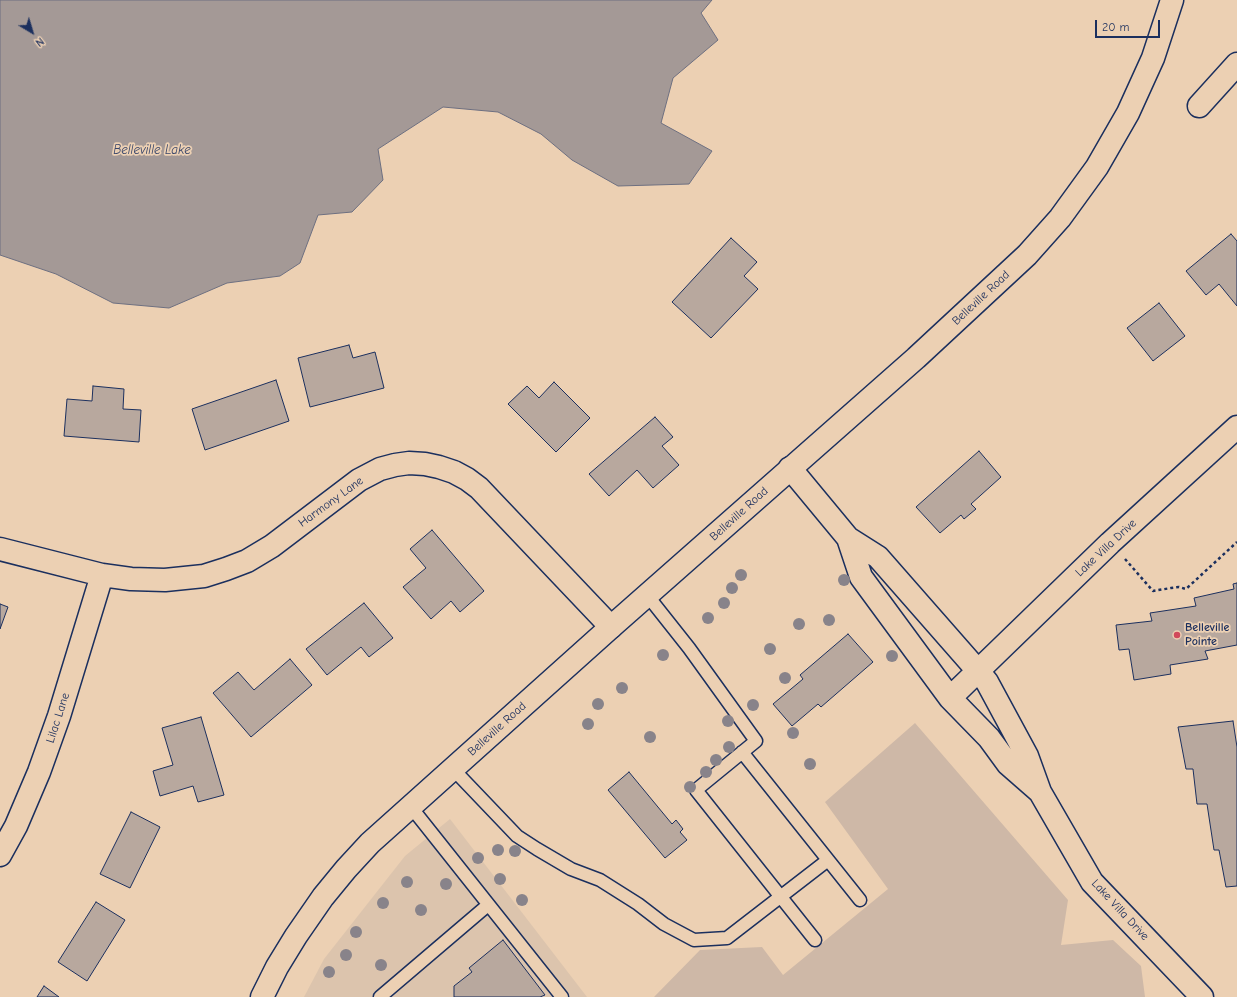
<!DOCTYPE html>
<style>
body{margin:0}
#map{position:relative;width:1237px;height:997px;overflow:hidden;background:#ecd0b3;font-family:"Comic Neue",sans-serif}
canvas{display:block}
.north{position:absolute;left:12px;top:12px;width:40px;height:40px;-webkit-text-stroke:3px #ecd0b3;paint-order:stroke;rotate:142deg;font-size:11px;font-weight:700;line-height:16px;text-align:center;color:#1b2f5e}
.north::after{content:'';display:block;margin:auto;width:14px;height:18px;background:#1b2f5e;clip-path:polygon(50% 0,100% 100%,50% 72%,0 100%)}
.scale{position:absolute;left:1095px;top:20px;width:65px;height:18px;box-sizing:border-box;border:2px solid #1b2f5e;border-top:0;padding-left:5px;font-size:12px;line-height:14px;white-space:nowrap;color:#1b2f5e;-webkit-text-stroke:3px #ecd0b3;paint-order:stroke}
</style>
<div id="map">
<canvas width="1237" height="997"></canvas>
<div class="north">N</div>
<div class="scale">20 m</div>
</div>
<script>
const c = document.querySelector('canvas').getContext('2d');
c.lineJoin = 'round';
function fillPath(path, color) { c.fillStyle = color; c.fill(path, 'evenodd'); }
const poly = rows => new Path2D(rows.map(r => 'M' + r).join(''));
function stroke(path, color, width, dash) { c.strokeStyle = color; c.lineWidth = width; c.lineCap = dash ? 'butt' : 'round'; c.setLineDash(dash || []); c.stroke(path); }
function write(font, color, halo, rows, align = 'center') {
  c.font = font + ' "Comic Neue",sans-serif'; c.lineWidth = 3.5; c.setLineDash([]); c.textBaseline = 'middle'; c.strokeStyle = halo; c.fillStyle = color; for (const [text, x, y, turn = 0] of rows) {
    c.save(); c.translate(x, y); c.rotate((+turn || 0) * Math.PI / 180); c.textAlign = isNaN(turn) ? turn : align; if (halo) c.strokeText(text, 0, 0); c.fillText(text, 0, 0); c.restore();
  }
}
fillPath(poly([
 [450,819,587,997,304,997,324,959,405,856]
]), '#dcc4ad');
fillPath(poly([
 [915,723,1068,900,1061,945,1113,940,1141,966,1145,997,654,997,700,950,762,947,783,975,888,889,825,802]
]), '#ceb8a7');
const water = poly([
 [0,0,712,0,701,13,718,40,673,78,661,123,712,151,689,184,618,186,572,160,541,134,498,112,443,107,378,149,383,180,352,212,318,215,300,263,280,276,227,283,169,308,113,303,56,274,0,255,0,0]
]);
fillPath(water, '#a49996');
stroke(water, '#6d6f80', 1);
const building = poly([
 [1231,234,1237,241,1237,306,1219,284,1206,295,1186,271,1231,234],
 [731,238,757,262,744,276,758,289,711,338,672,302,731,238],
 [1159,303,1185,336,1153,361,1127,328,1159,303],
 [349,345,353,358,375,352,384,388,310,407,298,358,349,345],
 [276,380,289,421,205,450,192,409,276,380],
 [554,382,590,418,556,452,508,404,527,386,539,398,554,382],
 [93,386,124,389,123,409,141,410,139,442,64,436,67,399,92,401,93,386],
 [655,417,673,437,662,446,679,465,653,488,637,470,609,496,589,474,655,417],
 [979,451,1001,477,971,504,976,509,964,519,961,515,940,533,916,507,979,451],
 [432,530,484,591,460,612,451,601,431,619,403,587,426,568,410,549,432,530],
 [1237,583,1237,645,1205,651,1208,659,1170,665,1171,674,1134,680,1129,649,1119,650,1116,625,1152,621,1150,613,1196,606,1194,598,1234,589,1233,584,1237,583],
 [364,603,393,638,369,657,361,647,327,675,306,649,364,603],
 [0,604,8,607,0,629,0,604],
 [848,634,873,662,821,707,818,704,792,726,773,704,803,679,800,675,848,634],
 [290,659,312,685,251,737,213,693,238,672,254,690,290,659],
 [201,717,224,795,198,802,193,786,160,796,153,771,173,765,162,728,201,717],
 [1233,721,1237,747,1237,886,1226,887,1219,850,1214,850,1207,804,1197,804,1193,769,1186,769,1178,727,1233,721],
 [629,772,672,824,676,820,683,829,680,832,687,840,665,858,608,790,629,772],
 [131,812,160,827,130,888,100,874,131,812],
 [96,902,125,920,87,981,58,962,96,902],
 [503,940,545,995,540,997,454,997,454,986,472,972,469,968,503,940],
 [44,986,59,997,37,997,44,986]
]);
fillPath(building, '#b8a89e');
stroke(building, '#1b2f5e', 1);
const lane = poly([
 [647,595,689,648,756,741,696,790,815,940],
 [742,752,860,900],
 [453,769,517,836,537,849,571,869,600,880,638,904,664,924,694,940,727,938,828,860],
 [411,807,562,997],
 [380,997,488,905]
]);
const street = poly([
 [1199,106,1237,64],
 [790,468,848,538,878,557,978,671,987,682,1027,756,1040,792,1008,764,989,738,950,698,861,577,848,538],
 [0,549,102,575,131,579,165,580,204,576,226,569,247,561,272,546,359,480,380,469,395,465,409,463,425,464,439,467,454,472,467,479,479,488,611,627],
 [950,698,1110,543,1237,427],
 [1040,792,1092,882,1202,997],
 [0,855,16,826,39,772,59,716,102,575]
]);
const secondary = poly([
 [262,997,277,967,296,936,323,897,346,869,370,843,611,627,916,358,1027,255,1060,218,1097,167,1128,113,1153,58,1172,0]
]);
stroke(lane, '#1b2f5e', 15);
stroke(street, '#1b2f5e', 25);
stroke(secondary, '#1b2f5e', 25);
stroke(poly([
 [1125,559,1153,591,1171,588,1179,587,1186,589,1237,542]
]), '#1b2f5e', 2.5, [3, 3]);
stroke(lane, '#ecd0b3', 12);
stroke(street, '#ecd0b3', 22);
stroke(secondary, '#ecd0b3', 22);
c.fillStyle = '#88838a';
for (const [x, y] of [
 [741,575],
 [844,580],
 [732,588],
 [724,603],
 [708,618],
 [829,620],
 [799,624],
 [770,649],
 [663,655],
 [892,656],
 [785,678],
 [622,688],
 [598,704],
 [753,705],
 [728,721],
 [588,724],
 [793,733],
 [650,737],
 [729,747],
 [716,760],
 [810,764],
 [706,772],
 [690,787],
 [498,850],
 [515,851],
 [478,858],
 [500,879],
 [407,882],
 [446,884],
 [522,900],
 [383,903],
 [421,910],
 [356,932],
 [346,955],
 [381,965],
 [329,972]
]) { c.beginPath(); c.arc(x, y, 6, 0, 2 * Math.PI); c.fill(); }
for (const [x, y, r, color] of [
 [1177,635,4,"#d1495b"]
]) { const dot = new Path2D(); dot.arc(x, y, r, 0, 2 * Math.PI); c.fillStyle = color; c.fill(dot); stroke(dot, '#ecd0b3', 1.5); }
write('12px', '#1b2f5e', '#ecd0b3', [
 ["Belleville Road",981,298,-43],
 ["Harmony Lane",331,502,-36],
 ["Belleville Road",739,514,-42],
 ["Lake Villa Drive",1106,548,-43],
 ["Lilac Lane",58,718,-72],
 ["Belleville Road",497,729,-42],
 ["Lake Villa Drive",1120,910,47]
]);
write('bold 12px', '#1b2f5e', '#ecd0b3', [
 ["Belleville",1185,628],
 ["Pointe",1185,642]
], 'left');
write('italic 13px', '#364469', '#ecd0b3', [
 ["Belleville Lake",152,150]
]);
</script>
